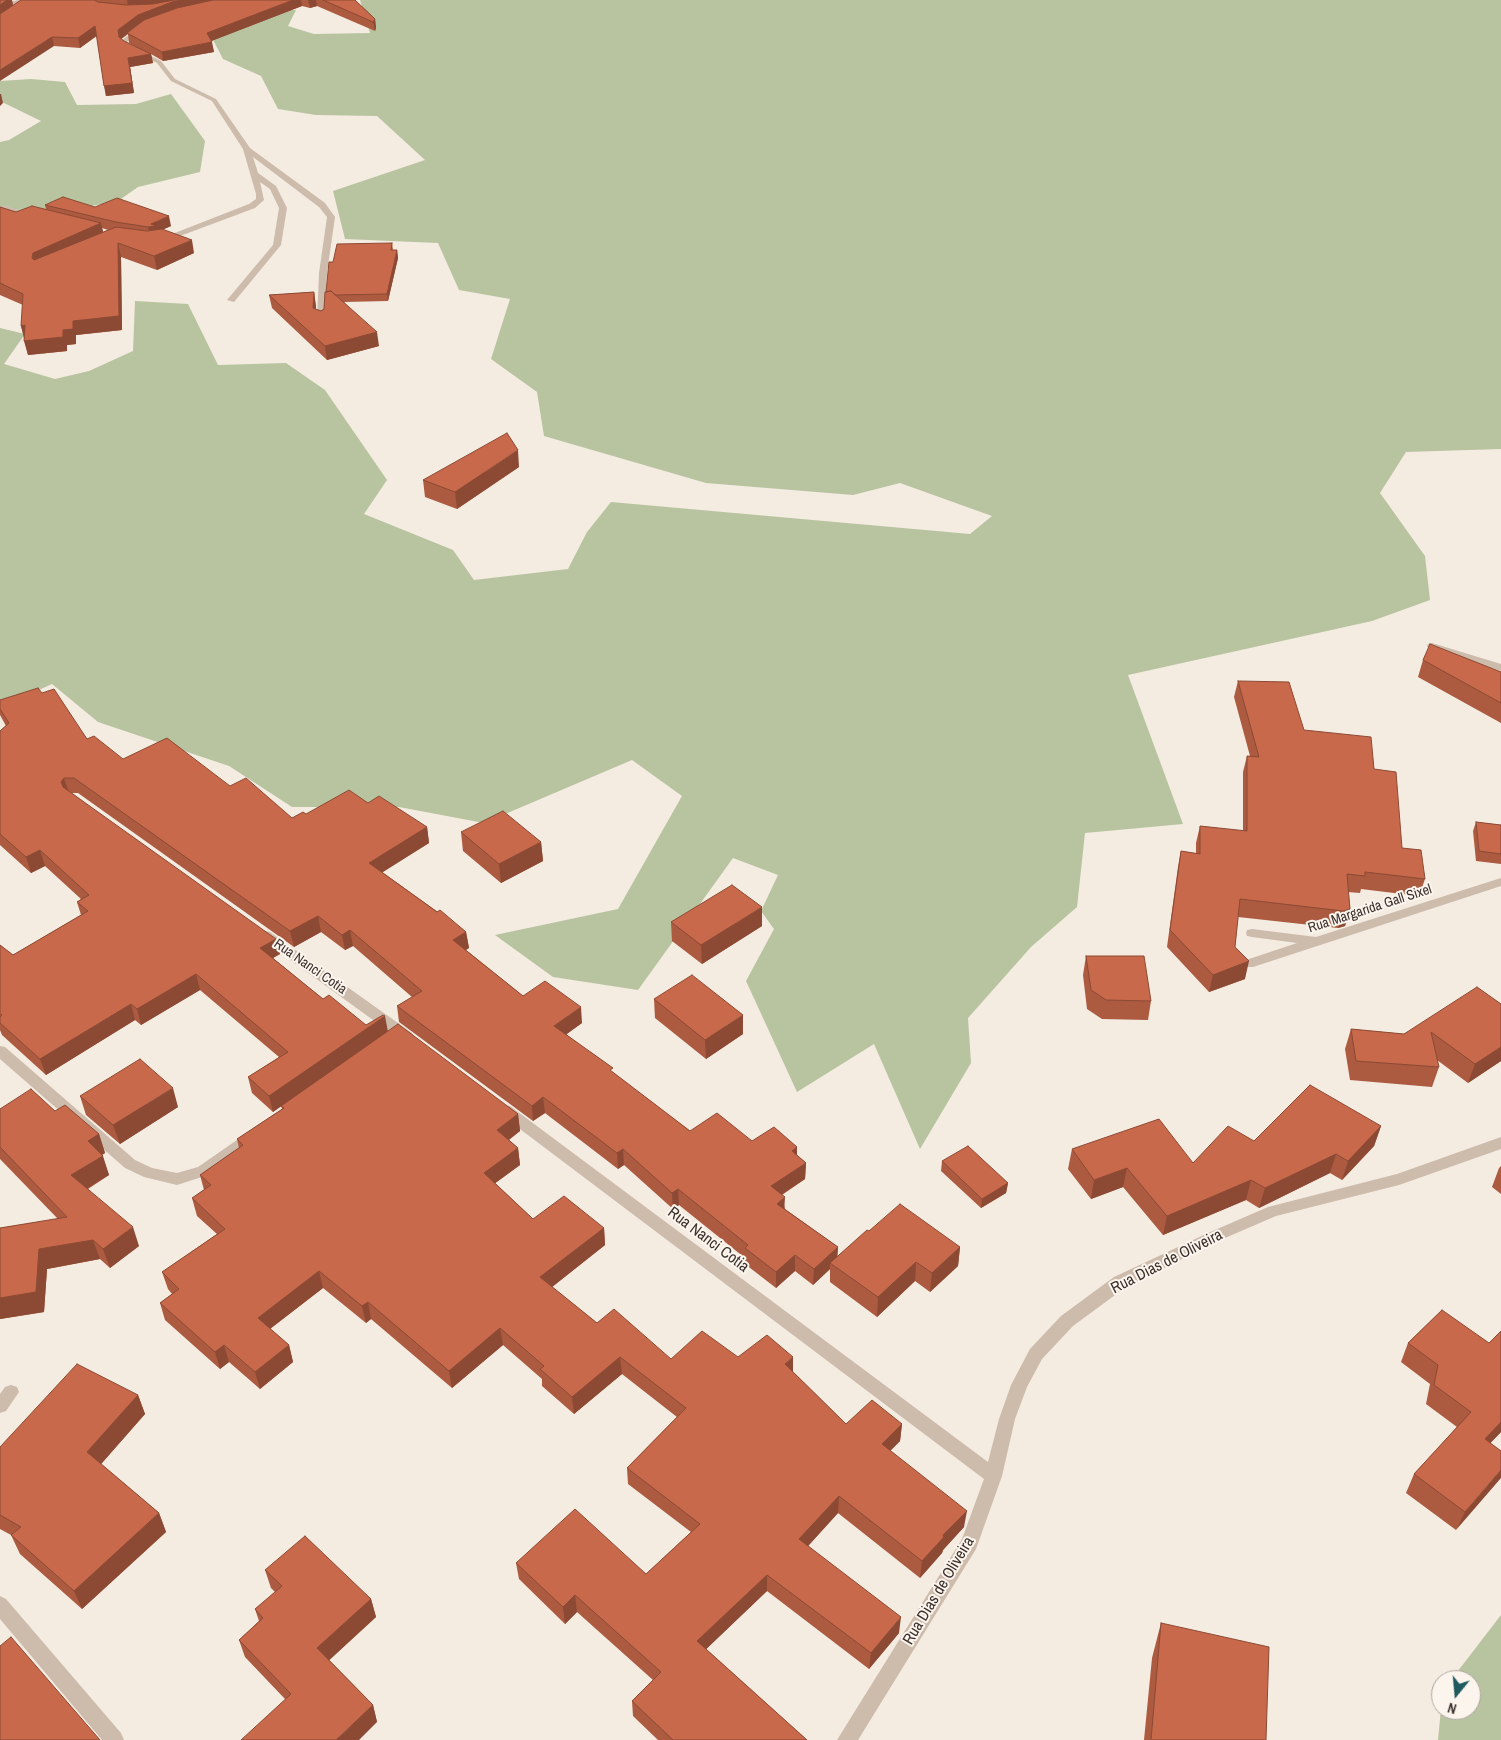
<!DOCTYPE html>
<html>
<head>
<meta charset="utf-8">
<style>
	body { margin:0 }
	#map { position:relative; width:1501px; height:1740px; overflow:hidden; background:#f4ebe1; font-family:"Archivo Narrow",sans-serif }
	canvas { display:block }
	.north { position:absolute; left:1431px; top:1670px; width:50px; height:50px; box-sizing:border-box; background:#fbf5ee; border:1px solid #aea6a0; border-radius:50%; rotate:197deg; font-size:14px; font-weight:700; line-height:20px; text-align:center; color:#3b302b }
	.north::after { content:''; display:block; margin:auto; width:18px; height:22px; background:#1f5a5e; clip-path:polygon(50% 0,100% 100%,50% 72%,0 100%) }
</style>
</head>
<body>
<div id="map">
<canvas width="1501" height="1740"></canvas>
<div class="north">N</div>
</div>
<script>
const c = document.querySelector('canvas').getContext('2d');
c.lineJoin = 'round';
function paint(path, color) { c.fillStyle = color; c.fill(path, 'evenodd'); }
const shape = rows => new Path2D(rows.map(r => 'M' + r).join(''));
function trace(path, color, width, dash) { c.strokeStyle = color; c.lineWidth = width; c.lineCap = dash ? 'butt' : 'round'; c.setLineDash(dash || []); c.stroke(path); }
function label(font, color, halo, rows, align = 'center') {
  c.font = font + ' "Archivo Narrow",sans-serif'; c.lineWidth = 4; c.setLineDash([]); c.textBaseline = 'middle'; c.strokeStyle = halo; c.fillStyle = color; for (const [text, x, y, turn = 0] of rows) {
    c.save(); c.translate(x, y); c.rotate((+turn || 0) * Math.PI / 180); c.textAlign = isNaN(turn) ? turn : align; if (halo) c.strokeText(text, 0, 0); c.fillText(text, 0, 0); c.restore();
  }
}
paint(shape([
	[360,0,1501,0,1501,449,1406,452,1380,493,1425,556,1430,600,1372,621,1128,675,1183,824,1085,833,1077,907,1031,947,968,1018,971,1063,920,1149,874,1044,797,1092,746,981,774,929,761,911,778,875,733,858,638,990,553,977,495,935,618,909,682,796,632,760,484,823,399,807,292,807,229,766,98,722,52,684,0,708,0,328,25,334,4,364,55,379,89,371,133,351,135,301,188,304,218,365,286,363,325,390,387,480,364,514,453,550,474,580,568,569,587,532,611,502,970,534,992,516,900,483,853,495,706,483,544,436,537,392,491,359,510,299,459,290,438,243,345,239,333,191,425,160,377,116,316,115,278,109,261,76,223,59,209,32,229,10,296,10,288,26,314,34,370,33],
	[31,79,65,82,77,105,136,104,171,94,205,141,200,172,138,187,118,201,54,213,0,208,0,142,9,140,41,121,0,101,0,81],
	[1501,1615,1501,1740,1438,1740,1441,1709,1471,1710,1471,1680,1451,1680]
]), '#b8c4a0');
paint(shape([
	[18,0,28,0,0,8,0,4,18,0],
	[140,26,145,27,127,42,128,44,161,61,175,79,216,99,250,148,325,203,335,217,327,273,324,323,317,321,319,273,327,217,319,207,253,157,258,173,276,186,287,208,281,245,234,302,227,300,273,245,279,208,270,189,260,182,264,200,255,208,164,242,157,240,249,204,256,199,256,194,243,149,212,101,171,81,157,63,123,46,122,40,140,26],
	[1,206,7,206,38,216,31,218,1,210,1,206],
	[1432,643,1501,664,1501,671,1428,648,1427,646,1428,644,1432,643],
	[1501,878,1501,886,1253,967,1243,967,1241,964,1243,961,1297,943,1252,937,1247,936,1246,933,1247,930,1252,929,1316,937,1501,878],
	[265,931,270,932,412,1033,414,1037,412,1041,402,1041,260,938,259,935,260,932,265,931],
	[0,1046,5,1047,135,1160,152,1168,177,1173,198,1167,247,1133,252,1131,257,1133,259,1137,257,1141,208,1175,177,1185,144,1177,125,1168,0,1059,0,1046],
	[505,1105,510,1106,988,1462,999,1419,1011,1385,1030,1349,1061,1316,1114,1277,1208,1233,1268,1207,1397,1174,1501,1137,1501,1149,1399,1185,1276,1216,1218,1241,1126,1287,1073,1326,1042,1359,1027,1387,1015,1419,1002,1476,976,1549,858,1740,837,1740,962,1539,984,1479,500,1114,498,1110,500,1106,505,1105],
	[11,1385,17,1387,19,1392,6,1411,0,1413,0,1394,5,1387,11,1385],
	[0,1596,6,1599,121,1733,124,1740,102,1740,0,1619,0,1596]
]), '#cdbbac');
paint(shape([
	[0,0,12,0,13,5,21,0,355,0,375,19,376,28,375,31,317,6,310,8,302,6,211,41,214,52,163,61,151,54,153,63,130,67,134,93,106,96,97,36,80,48,54,46],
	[128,34,129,43,142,50,124,41,121,39],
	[45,205,95,207,171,226,162,230,194,253,157,270,121,257,122,330,76,335,76,344,67,345,67,351,28,355,21,326,23,305,0,295,0,207,16,212,46,209],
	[102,228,108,230,103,232],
	[392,243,393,250,397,250,398,258,388,301,344,302,379,346,327,360,272,308,269,295,314,292,316,309,321,311,324,309,326,292,333,262],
	[519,467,457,509,425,497,423,480],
	[1423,660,1501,672,1501,723,1418,677],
	[1238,681,1304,730,1374,769,1402,848,1425,879,1419,896,1361,889,1360,893,1348,892,1350,909,1345,926,1338,928,1238,917,1235,947,1245,979,1209,992,1167,947,1178,867,1181,851,1196,854,1196,843,1200,826,1243,831,1243,772,1247,756,1250,756,1234,697],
	[42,693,87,739,123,759,230,786,292,818,368,803,427,827,429,843,382,872,466,932,469,948,466,950,523,996,582,1023,566,1034,613,1073,690,1131,752,1141,797,1147,797,1155,806,1163,805,1179,782,1195,785,1209,838,1247,837,1257,869,1231,960,1247,958,1266,930,1292,915,1281,877,1317,830,1282,830,1269,813,1285,795,1271,776,1288,745,1264,745,1258,679,1205,673,1209,624,1165,618,1169,545,1113,533,1121,399,1022,397,1006,412,997,353,946,345,950,321,932,294,947,78,793,72,793,280,954,273,958,323,999,366,1025,388,1031,518,1114,520,1131,509,1140,518,1148,520,1165,495,1183,533,1219,604,1228,605,1245,552,1287,597,1323,671,1359,738,1357,793,1372,846,1424,902,1424,900,1441,890,1451,964,1527,943,1550,942,1553,920,1578,838,1513,808,1546,899,1633,869,1669,767,1591,706,1649,807,1740,658,1740,633,1716,632,1701,653,1680,577,1612,565,1624,519,1579,516,1563,646,1574,691,1532,628,1484,627,1468,677,1417,622,1374,574,1414,542,1386,542,1379,503,1345,452,1388,371,1319,366,1323,323,1288,270,1329,289,1345,293,1362,260,1389,229,1362,220,1369,165,1320,160,1303,172,1294,168,1289,162,1272,217,1234,197,1216,192,1198,204,1190,200,1175,239,1148,237,1139,282,1109,281,1106,273,1112,252,1093,248,1077,279,1057,200,990,141,1025,135,1020,46,1075,2,1035,0,1030,0,945,13,955,81,915,77,902,81,899,45,866,31,873,0,845,0,731,6,726,0,715,0,700],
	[1476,822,1501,825,1501,864,1476,861,1473,831],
	[461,832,541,842,543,861,501,883,463,851],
	[671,922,762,926,702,964,672,941],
	[1086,956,1151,1001,1148,1020,1102,1019,1087,1009,1083,975],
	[654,999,743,1034,706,1059,655,1018],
	[1501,1004,1501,1061,1468,1083,1437,1060,1439,1067,1432,1087,1350,1080,1345,1049,1351,1029,1404,1034],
	[80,1096,178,1107,120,1144,86,1115],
	[0,1109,55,1111,99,1134,105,1153,102,1155,109,1175,88,1189,139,1246,110,1268,100,1259,47,1269,44,1312,0,1319,0,1228,58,1219,0,1159],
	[1381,1126,1374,1146,1342,1180,1330,1173,1259,1208,1246,1200,1163,1235,1123,1187,1091,1199,1068,1169,1072,1149,1193,1163,1254,1141],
	[942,1161,1008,1183,1006,1193,981,1208,941,1171],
	[1501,1166,1501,1194,1492,1187,1499,1168],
	[1442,1310,1501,1432,1490,1443,1501,1451,1456,1530,1406,1493,1414,1474,1457,1427,1426,1404,1430,1384,1401,1362,1408,1343],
	[138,1395,145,1414,101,1464,159,1513,166,1532,82,1609,20,1554,11,1535,0,1529,0,1447],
	[265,1570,371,1599,376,1617,329,1660,373,1705,377,1722,285,1699,245,1657,239,1640,259,1621,255,1609,275,1592,271,1588],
	[1161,1623,1266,1740,1144,1740,1152,1658]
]), '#ac5a40');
paint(shape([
	[0,0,12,0,13,6,0,16],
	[127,0,223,0,140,24,120,40,118,30,128,6],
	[293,0,301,0,302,6,209,42,207,33],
	[308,0,316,0,317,6,310,8],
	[375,19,376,28,375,31,373,22],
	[95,26,97,35,80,48,78,38],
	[52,37,54,46,0,81,0,70],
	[212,42,214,52,163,61,162,52],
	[151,54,153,63,130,67,134,93,106,96,104,86,128,58],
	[0,94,1,94,3,103,0,106],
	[169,216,171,226,157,232,150,237,148,227,151,224],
	[101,223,104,236,36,266,32,258,33,253],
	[192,240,194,253,157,270,154,256],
	[118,243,121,257,122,330,76,335,76,344,67,345,67,351,28,355,24,341,73,321],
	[397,250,398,258,388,301,387,294],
	[314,292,316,306,315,322,313,308],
	[25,325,25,340,21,326],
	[377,332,379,346,327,360,325,346],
	[518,450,519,467,457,509,455,492],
	[64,778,69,793,65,797,61,782],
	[427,827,429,843,372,879,369,863],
	[541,842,543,861,501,883,499,864],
	[40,850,45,866,31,873,26,857],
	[762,907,762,926,702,964,701,945],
	[1350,909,1345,926,1338,928,1343,911],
	[318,916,321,932,294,947,290,931],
	[350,930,353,946,345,950,342,935],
	[466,932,469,948,456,955,453,940],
	[276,939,280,954,264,963,260,948],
	[1249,961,1245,979,1209,992,1213,975],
	[196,974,200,990,141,1025,137,1009],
	[131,1004,135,1020,46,1075,40,1059],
	[581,1007,582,1023,556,1042,554,1026],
	[743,1015,743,1034,706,1059,705,1040],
	[385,1016,388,1032,273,1112,269,1096],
	[1501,1047,1501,1061,1468,1083,1475,1064],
	[173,1088,178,1107,120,1144,113,1125],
	[543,1097,545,1113,533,1121,532,1106],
	[518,1114,520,1131,499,1147,497,1130],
	[1381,1126,1374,1146,1342,1180,1348,1161],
	[99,1134,105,1153,94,1160,88,1141],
	[797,1147,797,1163,792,1151],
	[518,1148,520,1165,486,1190,484,1173],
	[623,1149,624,1165,618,1169,617,1153],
	[1336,1154,1330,1173,1259,1208,1265,1188],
	[103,1156,109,1175,78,1194,71,1175],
	[806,1163,805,1179,770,1202,771,1186],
	[1127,1168,1123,1187,1091,1199,1094,1180],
	[1251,1180,1246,1200,1163,1235,1167,1216],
	[1008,1183,1006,1193,981,1208,982,1199],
	[678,1189,679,1205,673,1209,672,1193],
	[785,1197,784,1213,777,1204],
	[133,1227,139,1246,110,1268,103,1249],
	[604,1228,605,1245,542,1295,540,1277],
	[93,1240,100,1259,47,1269,44,1312,0,1319,0,1298,39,1249],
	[838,1247,837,1263,830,1263,830,1269,813,1285,814,1269],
	[960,1247,958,1266,930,1292,932,1273],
	[795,1255,795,1271,776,1288,776,1272],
	[916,1262,915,1281,877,1317,878,1297],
	[319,1271,323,1288,262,1335,258,1318],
	[368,1302,371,1319,366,1323,362,1306],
	[500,1328,503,1345,452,1388,449,1371],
	[224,1345,229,1362,220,1369,215,1352],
	[289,1345,293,1362,260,1389,255,1372],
	[620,1357,622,1374,574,1414,572,1397],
	[793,1357,793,1374,785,1364],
	[138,1395,145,1414,95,1471,87,1452],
	[1501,1422,1501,1432,1476,1458,1485,1439],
	[902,1424,900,1441,880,1461,882,1444],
	[1501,1470,1501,1478,1456,1530,1465,1512],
	[839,1496,838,1513,799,1556,799,1539],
	[967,1511,964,1527,943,1550,942,1553,920,1578,922,1561,943,1535],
	[159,1513,166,1532,82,1609,74,1591],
	[767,1575,767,1591,698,1657,697,1641],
	[575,1595,577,1612,565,1624,563,1607],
	[371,1599,376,1617,323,1666,317,1648],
	[901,1617,899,1633,869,1669,871,1653],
	[373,1705,377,1722,359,1740,336,1740]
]), '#8c4a34');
const building = shape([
	[0,0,7,0,0,5,0,0],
	[21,0,94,0,98,2,126,5,153,4,174,0,181,0,172,2,138,15,118,30,119,37,124,41,151,54,128,58,132,83,104,86,95,26,78,38,52,37,0,70,0,14,21,0],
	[213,0,293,0,207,33,212,42,162,52,127,33,144,20,177,8,213,0],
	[323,0,355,0,375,19,373,22,323,0],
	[63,197,95,207,117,198,169,216,151,224,156,226,148,227,116,222,45,205,63,197],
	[32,206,101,223,33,253,32,258,34,260,116,227,147,231,162,229,192,240,154,256,118,243,119,316,73,321,73,329,63,330,63,337,24,341,25,325,21,326,23,294,0,283,0,207,16,212,32,206],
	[392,243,391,250,397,250,387,294,335,295,331,291,326,292,329,262,333,262,337,244,392,243],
	[331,291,377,332,325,346,269,295,314,292,313,308,321,311,324,309,325,292,331,291],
	[507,433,518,450,455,492,423,480,507,433],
	[1430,644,1501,672,1501,703,1423,660,1430,644],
	[1238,681,1289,682,1304,730,1371,737,1374,769,1396,772,1402,848,1421,850,1425,879,1365,872,1365,876,1347,874,1350,909,1343,911,1240,899,1235,947,1249,961,1213,975,1170,930,1181,851,1200,854,1200,826,1247,831,1247,756,1259,757,1238,681],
	[38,688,42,693,54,689,87,739,94,736,123,759,167,738,230,786,246,778,292,818,303,812,306,814,349,790,368,803,379,796,427,827,369,863,437,912,440,910,466,932,453,940,523,996,545,981,581,1007,554,1026,613,1068,610,1070,690,1131,717,1113,752,1141,774,1127,797,1147,792,1151,806,1163,771,1186,785,1197,777,1204,838,1247,814,1269,795,1255,776,1272,745,1248,748,1245,678,1189,672,1193,623,1149,617,1153,543,1097,532,1106,397,1006,422,991,350,930,342,935,318,916,290,931,74,778,64,778,61,782,63,787,276,939,260,948,323,999,329,995,366,1025,383,1015,385,1016,269,1096,248,1077,288,1052,196,974,137,1009,131,1004,40,1059,0,1023,0,1017,2,1015,0,1014,0,945,13,955,88,911,77,902,89,895,40,850,26,857,0,834,0,731,9,723,0,709,0,700,38,688],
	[503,811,541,842,499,864,461,832,503,811],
	[1476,822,1501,825,1501,854,1479,851,1476,822],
	[732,885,762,907,701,945,671,922,732,885],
	[1086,956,1144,956,1151,1001,1106,1000,1091,990,1086,956],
	[692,975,743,1015,705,1040,654,999,692,975],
	[1477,987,1501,1004,1501,1047,1475,1064,1431,1032,1439,1067,1356,1061,1351,1029,1404,1034,1477,987],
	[398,1024,518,1114,497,1130,518,1148,484,1173,533,1219,564,1196,604,1228,540,1277,597,1323,614,1309,671,1359,702,1331,738,1357,767,1335,793,1357,785,1364,846,1424,872,1400,902,1424,882,1444,967,1511,943,1535,944,1537,922,1561,839,1496,799,1539,901,1617,871,1653,767,1575,697,1641,807,1740,673,1740,632,1701,661,1672,575,1595,563,1607,516,1563,575,1509,646,1574,700,1524,627,1468,686,1408,620,1357,572,1397,540,1369,544,1366,500,1328,449,1371,368,1302,362,1306,319,1271,258,1318,289,1345,255,1372,224,1345,215,1352,160,1303,179,1289,162,1272,225,1229,192,1198,211,1185,200,1175,243,1145,237,1139,284,1108,281,1106,398,1024],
	[140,1059,173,1088,113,1125,80,1096,140,1059],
	[1310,1085,1381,1126,1348,1161,1336,1154,1265,1188,1251,1180,1167,1216,1127,1168,1094,1180,1072,1149,1159,1119,1193,1163,1228,1126,1254,1141,1310,1085],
	[31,1089,55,1111,65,1105,99,1134,88,1141,103,1156,71,1175,133,1227,103,1249,93,1240,39,1249,36,1292,0,1298,0,1228,67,1217,0,1147,0,1109,31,1089],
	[968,1146,1008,1183,982,1199,942,1161,968,1146],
	[900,1204,960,1247,932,1273,916,1262,878,1297,830,1263,867,1230,869,1231,900,1204],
	[1442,1310,1489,1343,1501,1331,1501,1422,1485,1439,1501,1451,1501,1470,1465,1512,1414,1474,1471,1412,1434,1385,1438,1365,1408,1343,1442,1310],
	[77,1364,138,1395,87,1452,159,1513,74,1591,11,1535,21,1527,0,1515,0,1447,77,1364],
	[305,1536,371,1599,317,1648,373,1705,336,1740,241,1740,291,1694,239,1640,263,1618,255,1609,282,1586,265,1570,305,1536],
	[1161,1623,1269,1647,1266,1740,1151,1740,1161,1623],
	[11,1637,100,1740,0,1740,0,1646,11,1637]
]);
paint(building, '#c8694b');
trace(building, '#8c4a34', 1);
label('14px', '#3b302b', '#fbf5ee', [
	["Rua Margarida Gall Sixel",1370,909,-18],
	["Rua Nanci Cotia",310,967,35]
]);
label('16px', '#3b302b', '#fbf5ee', [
	["Rua Nanci Cotia",708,1240,37],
	["Rua Dias de Oliveira",1167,1262,-27],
	["Rua Dias de Oliveira",939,1591,-59]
]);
</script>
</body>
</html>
